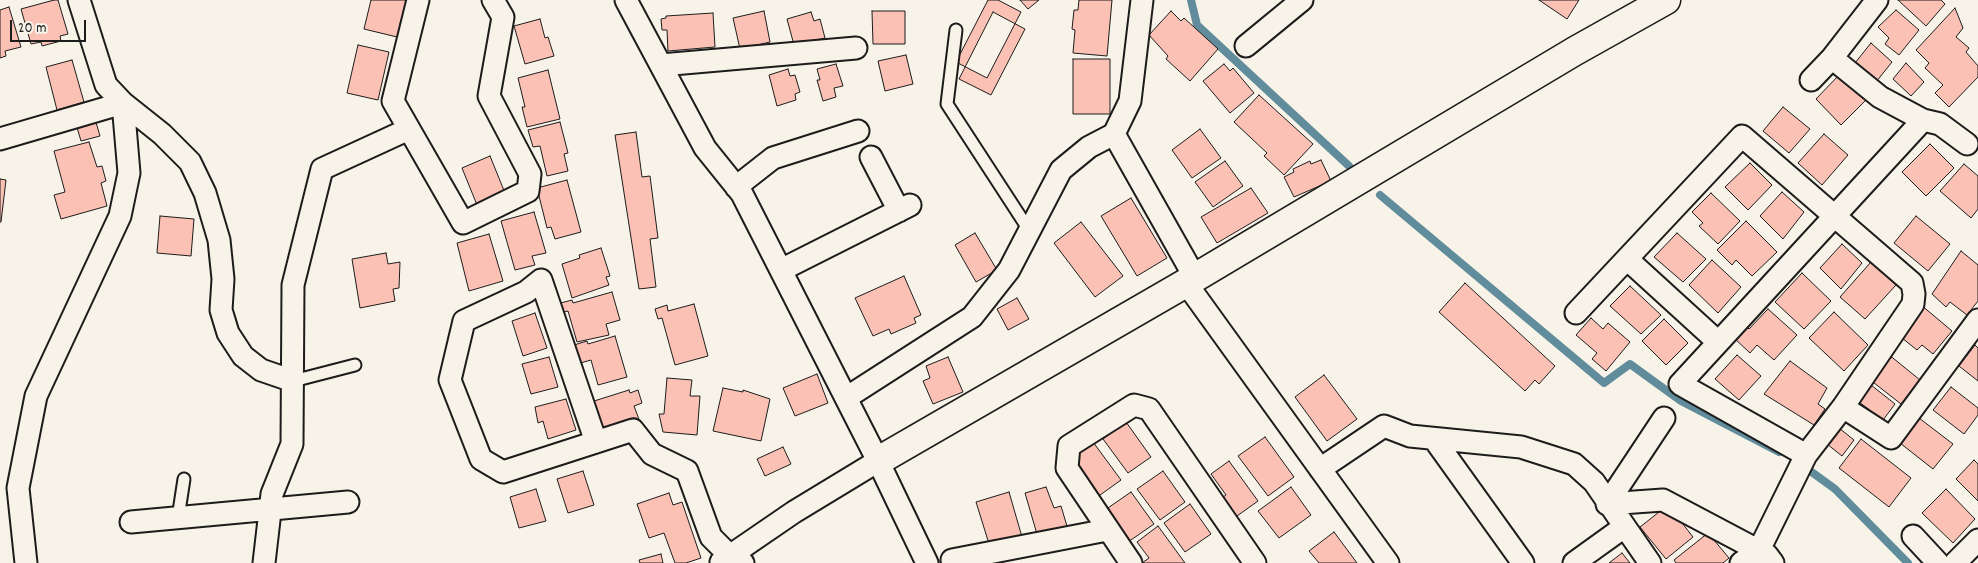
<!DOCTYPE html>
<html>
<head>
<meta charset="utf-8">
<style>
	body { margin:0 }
	#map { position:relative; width:1978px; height:563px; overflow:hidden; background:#f7f3e8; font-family:Dekko,sans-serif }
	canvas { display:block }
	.scale { position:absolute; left:10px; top:20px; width:76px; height:22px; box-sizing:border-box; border:2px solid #1c1c1c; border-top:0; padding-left:6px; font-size:15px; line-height:18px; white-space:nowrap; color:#1c1c1c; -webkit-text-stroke:4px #f7f3e8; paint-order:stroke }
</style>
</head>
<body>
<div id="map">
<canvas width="1978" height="563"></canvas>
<div class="scale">20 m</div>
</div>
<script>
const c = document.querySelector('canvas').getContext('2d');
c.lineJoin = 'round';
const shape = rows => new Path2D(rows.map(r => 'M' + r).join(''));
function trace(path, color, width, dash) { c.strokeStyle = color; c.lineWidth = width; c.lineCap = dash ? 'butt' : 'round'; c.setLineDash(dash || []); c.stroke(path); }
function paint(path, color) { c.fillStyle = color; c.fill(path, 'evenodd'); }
trace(shape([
	[1191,0,1197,25,1349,166],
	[1380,195,1604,383,1630,364,1681,401,1779,452],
	[1802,465,1835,489,1908,563]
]), '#618c9c', 8);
const building = shape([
	[54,0,58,0,68,34,60,36,61,41,42,46,41,42,31,44,21,9,54,0],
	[371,0,406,0,397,37,364,29,371,0],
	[988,0,998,0,1021,12,987,78,956,62,988,0],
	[1020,0,1039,0,1028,9,1020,0],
	[1079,0,1112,0,1107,56,1073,53,1075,30,1072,29,1074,10,1078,10,1079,0],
	[1539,0,1579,0,1567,19,1539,0],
	[1898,0,1941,0,1945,4,1926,26,1898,0],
	[9,7,21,47,5,51,6,56,0,58,0,10,9,7],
	[1955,8,1963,28,1956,37,1969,48,1966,52,1978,66,1978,77,1949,107,1935,93,1943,85,1925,68,1929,63,1916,50,1955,8],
	[1896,10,1919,30,1899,55,1885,44,1889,38,1878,27,1896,10],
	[764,11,770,42,740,49,733,18,764,11],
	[872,11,905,11,905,44,873,44,872,11],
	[1171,11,1181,21,1184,18,1218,49,1190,81,1166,59,1168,56,1149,35,1171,11],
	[811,12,814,21,820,19,825,38,794,45,787,19,811,12],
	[993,12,1025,29,991,95,959,79,993,12],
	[713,13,715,47,668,51,667,30,662,30,661,19,666,18,666,16,713,13],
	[540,19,545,38,548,37,554,56,525,64,514,26,540,19],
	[1871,43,1892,62,1876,82,1855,63,1871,43],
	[358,45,389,52,378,100,347,93,358,45],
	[906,55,913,84,885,91,878,61,906,55],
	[1073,59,1110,59,1110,114,1073,114,1073,59],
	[72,60,84,102,57,110,46,67,72,60],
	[1906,63,1924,82,1911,96,1893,79,1906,63],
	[836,64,843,86,834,88,836,97,823,101,817,80,820,80,817,69,836,64],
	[1224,64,1230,71,1233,68,1254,93,1230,113,1203,81,1224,64],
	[788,69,790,76,795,75,800,92,795,94,796,100,777,106,769,75,788,69],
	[548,70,560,119,527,127,522,107,525,107,518,78,548,70],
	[1840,74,1866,100,1841,125,1816,99,1840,74],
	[1259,95,1313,144,1284,175,1264,156,1267,153,1234,122,1259,95],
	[1783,107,1810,129,1789,153,1763,131,1783,107],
	[95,119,100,136,81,141,76,124,95,119],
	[560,122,568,153,564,154,568,171,547,176,540,146,533,147,528,130,560,122],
	[1200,129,1221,158,1192,178,1172,150,1200,129],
	[636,132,642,177,650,176,658,238,650,239,656,287,639,289,615,135,636,132],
	[1824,134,1848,155,1822,185,1798,163,1824,134],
	[89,142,97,167,102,166,106,181,101,183,107,206,61,219,54,195,65,192,54,151,89,142],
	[1930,144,1954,168,1926,196,1902,172,1930,144],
	[490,156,505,193,477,205,462,168,490,156],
	[1321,160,1331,181,1294,197,1284,177,1294,172,1293,169,1310,161,1311,164,1321,160],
	[1225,161,1243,186,1213,207,1195,182,1225,161],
	[1750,163,1772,185,1748,210,1725,187,1750,163],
	[1964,164,1978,176,1978,209,1971,218,1940,191,1964,164],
	[0,179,6,180,1,222,0,222,0,179],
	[567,180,581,232,555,239,551,227,547,228,537,188,567,180],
	[1251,188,1268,213,1217,243,1201,217,1251,188],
	[1782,192,1804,212,1783,239,1760,216,1782,192],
	[1711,193,1740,221,1718,244,1699,226,1703,223,1692,212,1711,193],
	[1131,198,1167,258,1137,276,1101,216,1131,198],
	[534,212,546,253,532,256,535,265,515,270,501,221,534,212],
	[160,216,194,219,191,256,157,253,160,216],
	[1916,216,1950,244,1928,271,1894,243,1916,216],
	[1746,221,1777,252,1752,276,1736,260,1732,265,1717,250,1746,221],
	[1081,222,1123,276,1095,297,1054,243,1081,222],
	[975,233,997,270,976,282,955,245,975,233],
	[1677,233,1706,259,1683,282,1654,257,1677,233],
	[489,234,503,281,469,291,457,243,489,234],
	[1842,244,1862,263,1841,289,1820,268,1842,244],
	[601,248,610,276,606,277,609,285,572,298,562,264,580,258,579,255,601,248],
	[1961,251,1978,265,1978,301,1967,315,1950,302,1946,307,1932,294,1961,251],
	[386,253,388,264,400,262,399,288,393,289,395,301,360,308,352,259,386,253],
	[1712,260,1741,287,1718,313,1689,285,1712,260],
	[1871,262,1896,285,1865,319,1840,297,1871,262],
	[1802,273,1831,301,1804,329,1775,302,1802,273],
	[904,276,921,315,914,318,916,323,891,334,889,329,873,336,855,298,904,276],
	[1465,283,1555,366,1539,384,1535,380,1525,391,1439,312,1465,283],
	[1630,286,1661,315,1641,334,1610,306,1630,286],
	[612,292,620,320,606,324,609,335,577,342,568,311,560,313,557,304,572,300,573,303,612,292],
	[1017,298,1029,319,1008,330,997,309,1017,298],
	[694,304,708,356,675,365,662,318,658,319,655,309,667,305,668,311,694,304],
	[1921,305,1952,331,1933,354,1922,345,1917,350,1897,334,1921,305],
	[1768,309,1797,335,1774,360,1757,345,1750,353,1734,338,1745,325,1749,329,1768,309],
	[1834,312,1868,345,1844,371,1809,338,1834,312],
	[535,313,547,348,523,356,512,321,535,313],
	[1591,318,1603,329,1608,323,1630,342,1606,371,1592,359,1597,353,1576,335,1591,318],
	[1664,319,1688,343,1666,365,1642,341,1664,319],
	[615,336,627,377,598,385,591,360,577,364,571,346,587,341,588,344,615,336],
	[1975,345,1978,348,1978,381,1959,366,1975,345],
	[1888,354,1920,380,1901,404,1869,379,1888,354],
	[1737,355,1761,376,1739,400,1715,379,1737,355],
	[549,357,558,387,531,394,522,364,549,357],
	[948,357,963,392,933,404,923,381,930,378,926,366,948,357],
	[1790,361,1827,388,1818,404,1825,409,1814,425,1764,394,1790,361],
	[817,374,828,403,795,416,783,388,817,374],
	[1324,375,1357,419,1327,441,1295,397,1324,375],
	[667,378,692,380,690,396,700,396,697,435,663,432,659,414,664,414,667,378],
	[1871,385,1895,404,1883,420,1859,402,1871,385],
	[1951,387,1978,408,1978,415,1964,434,1933,410,1951,387],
	[723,388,743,392,743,390,770,399,761,441,713,431,723,388],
	[629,390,630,393,638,390,642,403,634,406,640,422,601,434,591,402,629,390],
	[566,399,576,430,548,439,543,421,538,423,535,407,566,399],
	[1919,418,1953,444,1933,469,1900,443,1919,418],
	[1126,422,1151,457,1128,473,1103,439,1126,422],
	[1839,428,1854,440,1842,456,1827,444,1839,428],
	[1265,437,1294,477,1268,496,1238,456,1265,437],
	[1861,439,1911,478,1889,507,1839,468,1861,439],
	[1093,442,1121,480,1096,498,1068,460,1093,442],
	[783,447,791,464,765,476,757,459,783,447],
	[1974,460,1978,464,1978,501,1956,479,1974,460],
	[1229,461,1258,501,1230,521,1216,502,1226,495,1211,474,1229,461],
	[583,471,594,505,568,513,557,479,583,471],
	[1163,471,1185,502,1160,520,1137,489,1163,471],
	[1046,487,1054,508,1061,506,1069,533,1039,541,1025,493,1046,487],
	[1291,487,1311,515,1279,538,1258,511,1291,487],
	[536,489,546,521,519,528,510,497,536,489],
	[1946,489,1975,519,1953,543,1922,513,1946,489],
	[1009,492,1022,537,990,547,976,502,1009,492],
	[1131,492,1154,524,1128,542,1105,510,1131,492],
	[669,493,673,505,682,502,701,558,686,563,675,563,664,533,649,538,637,504,669,493],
	[1190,504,1211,534,1185,552,1164,523,1190,504],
	[1668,505,1693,537,1666,559,1640,527,1668,505],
	[1158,526,1185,563,1142,563,1149,558,1137,542,1158,526],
	[1334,532,1357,563,1319,563,1309,551,1334,532],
	[1708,533,1729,558,1723,563,1676,563,1674,560,1708,533],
	[1622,553,1630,563,1609,563,1622,553],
	[661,554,663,563,640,563,639,560,661,554]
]);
paint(building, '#fbc1b5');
trace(building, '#1c1c1c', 1);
const service = shape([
	[956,30,947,104,1029,230],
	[293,381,355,365],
	[178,518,184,479]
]);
const minor = shape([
	[79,0,106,85,123,103,162,134,190,162,205,193,219,240,223,279,221,310,228,333,243,356,261,370,293,381],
	[418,0,393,101,463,223,528,191,530,174,489,96,503,17,493,0],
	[626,0,705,148,742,194,878,461,927,563],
	[1142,0,1130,101,1114,134,1194,276],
	[1246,46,1302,0],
	[1832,58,1880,97,1923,120,1940,124,1967,144],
	[661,65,856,48],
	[1811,80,1832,58,1877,0],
	[0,139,123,103],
	[871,157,899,211],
	[736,187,773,158,858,131],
	[1627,259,1718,342],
	[781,270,910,205],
	[1186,283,1388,563],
	[1576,313,1742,136,1912,283,1914,294,1913,304,1843,407,1806,455,1759,550,1741,563],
	[846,398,972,317,1009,270,1061,170,1089,147,1114,134],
	[1843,407,1891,438,1978,320],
	[1434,439,1523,563],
	[596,442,541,280,526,292,464,321,450,380,481,459,503,472,633,430,652,454,687,471,711,537,730,556,743,563],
	[1806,455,1680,384,1923,120],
	[1320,469,1384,426,1410,436,1521,447,1574,464,1594,482,1650,563],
	[1607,504,1663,500,1767,555,1773,563],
	[1607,504,1664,418],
	[131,522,348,502],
	[1913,536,1938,563],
	[952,560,1107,530],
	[721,562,794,512,878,461],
	[26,563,18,488,36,396,120,216,129,173,123,103],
	[264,563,272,494,292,444,293,285,322,169,409,129],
	[1131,563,1067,468,1069,446,1134,405,1149,409,1255,563],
	[1574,563,1624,527],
	[1955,563,1978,540]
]);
const tertiary = shape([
	[878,461,1186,283,1575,51,1666,0]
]);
trace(service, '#1c1c1c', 15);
trace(minor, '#1c1c1c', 25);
trace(tertiary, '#1c1c1c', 31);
trace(service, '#f7f3e8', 11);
trace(minor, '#f7f3e8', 21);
trace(tertiary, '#f7f3e8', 28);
</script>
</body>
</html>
